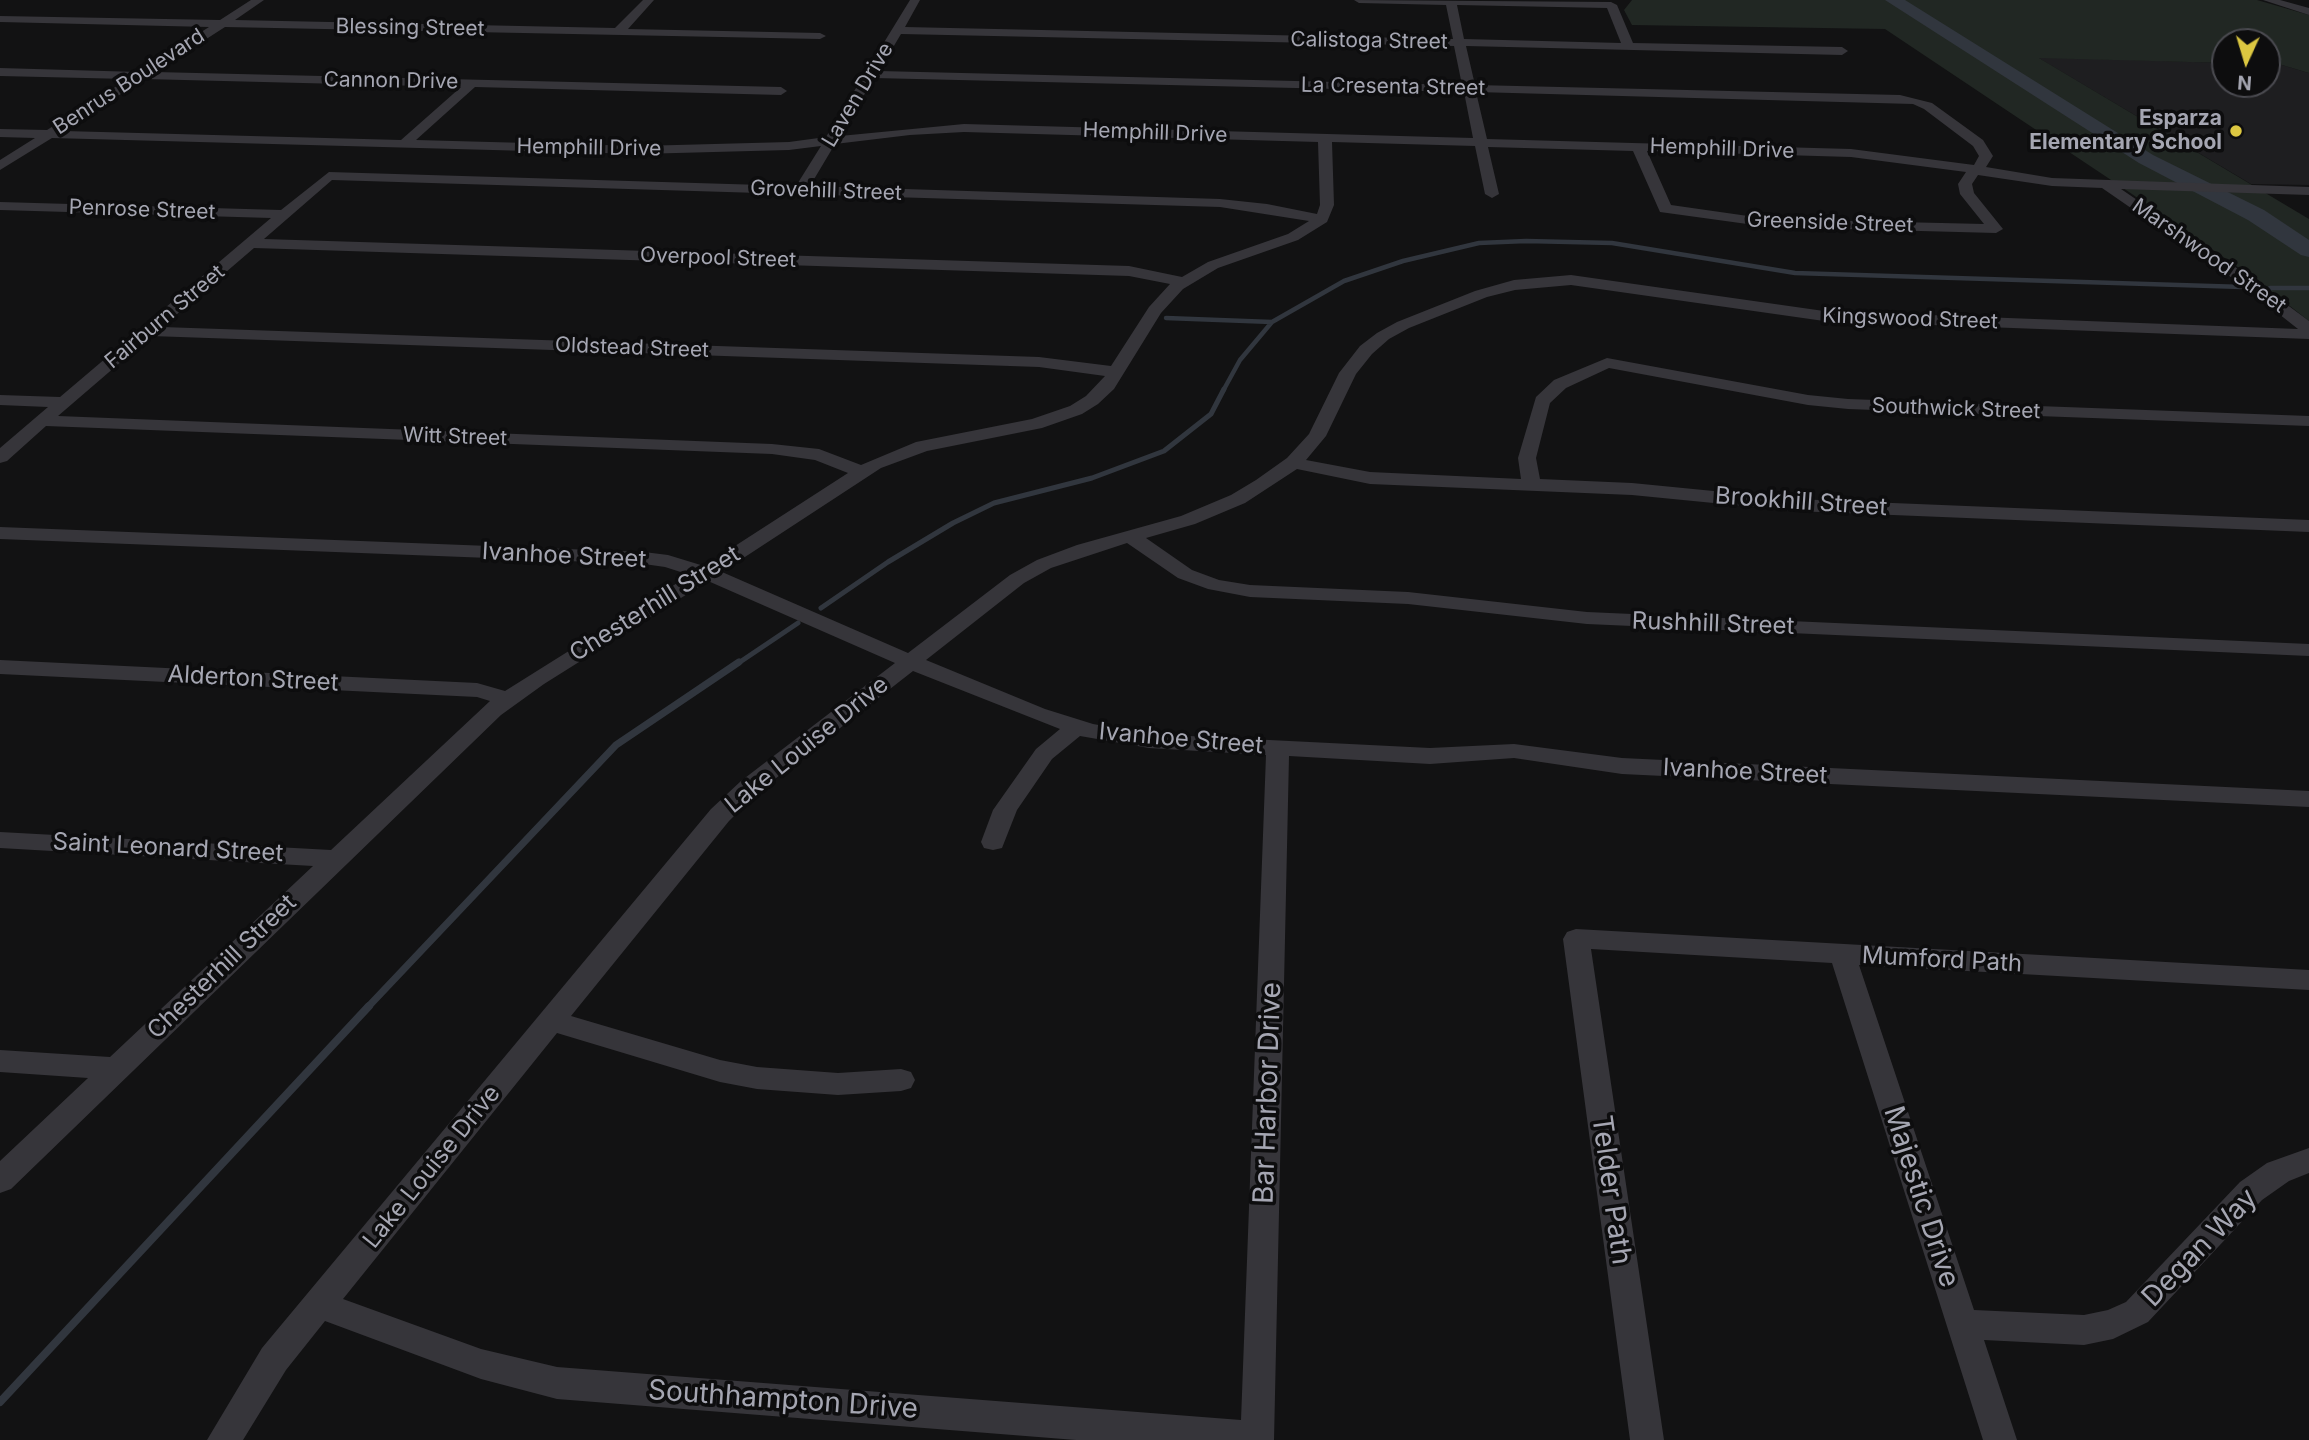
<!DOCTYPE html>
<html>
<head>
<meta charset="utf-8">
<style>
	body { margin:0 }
	#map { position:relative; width:2309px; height:1440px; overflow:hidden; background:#121213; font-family:Inter,sans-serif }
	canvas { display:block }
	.north { position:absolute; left:2211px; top:28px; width:70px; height:70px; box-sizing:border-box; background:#0d0d0e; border:2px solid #4a4a50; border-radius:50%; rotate:184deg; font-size:19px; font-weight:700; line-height:28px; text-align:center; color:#a5a6b2 }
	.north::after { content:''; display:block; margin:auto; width:24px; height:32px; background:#dcc741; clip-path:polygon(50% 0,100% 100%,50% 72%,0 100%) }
</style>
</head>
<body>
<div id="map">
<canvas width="2309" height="1440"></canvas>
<div class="north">N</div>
</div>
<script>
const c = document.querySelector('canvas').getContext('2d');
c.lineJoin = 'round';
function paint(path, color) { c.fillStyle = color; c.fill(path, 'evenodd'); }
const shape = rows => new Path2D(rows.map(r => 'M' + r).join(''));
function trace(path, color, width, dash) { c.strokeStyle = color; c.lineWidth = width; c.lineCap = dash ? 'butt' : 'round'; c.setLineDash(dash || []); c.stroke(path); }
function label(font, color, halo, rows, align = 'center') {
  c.font = font + ' Inter,sans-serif'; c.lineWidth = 7; c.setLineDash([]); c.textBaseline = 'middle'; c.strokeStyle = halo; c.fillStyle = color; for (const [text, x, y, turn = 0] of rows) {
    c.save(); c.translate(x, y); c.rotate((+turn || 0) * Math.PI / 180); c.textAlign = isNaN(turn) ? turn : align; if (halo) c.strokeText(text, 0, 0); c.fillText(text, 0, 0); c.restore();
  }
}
paint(shape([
	[2037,57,2225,63,2225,84,2267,84,2267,64,2282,65,2309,73,2309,185,2251,184]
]), '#1e1e20');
paint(shape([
	[1632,0,2257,0,2309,15,2309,73,2282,65,2267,64,2267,42,2225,42,2225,63,2039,58,2309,219,2309,321,2258,281,2129,192,1885,29,1632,25,1624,10]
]), '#212723');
trace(shape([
	[2270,288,2309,288],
	[1166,318,1272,322,1344,281,1403,261,1479,243,1526,241,1612,243,1795,273,2243,287],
	[1223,391,1240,360,1272,322]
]), '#31363e', 4.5);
trace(shape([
	[821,608,888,562,953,523,994,503,1092,478,1164,451,1211,414,1224,389],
	[737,664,798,623]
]), '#31363e', 5);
trace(shape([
	[367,1008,616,745,739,662]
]), '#31363e', 7);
trace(shape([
	[0,1402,369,1006]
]), '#31363e', 8);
paint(shape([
	[1885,0,1905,0,2153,155,2264,210,2309,240,2309,257,2301,255,2248,220,2139,163,1885,0]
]), '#31363e');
paint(shape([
	[251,0,264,0,235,20,615,28,643,0,654,0,628,29,820,33,826,36,820,39,225,27,155,72,781,87,787,91,781,95,475,87,416,140,639,146,789,142,826,137,910,0,920,0,905,27,1453,39,1446,5,1359,3,1354,0,1611,2,1617,5,1633,43,1842,47,1848,51,1842,55,1466,46,1475,85,1900,95,1932,103,1983,140,1993,156,1986,167,2052,178,2309,187,2309,195,2121,189,2251,278,2309,321,2309,339,1824,321,1571,285,1515,290,1487,297,1409,328,1389,339,1372,354,1356,374,1326,436,1306,460,1370,472,1521,479,1518,458,1536,397,1554,380,1607,358,1808,395,1848,399,2309,416,2309,426,1848,409,1808,405,1609,368,1566,388,1550,403,1536,458,1540,479,1632,483,1795,499,2309,520,2309,532,1795,511,1632,495,1370,484,1297,469,1245,503,1195,524,1146,538,1192,570,1219,580,1250,585,1408,592,1587,612,2309,644,2309,656,1587,624,1408,604,1250,597,1208,589,1178,578,1127,543,1051,568,1024,583,926,660,1045,709,1093,724,1149,734,1430,748,1514,744,1622,758,2309,791,2309,807,1622,774,1514,758,1430,764,1289,756,1274,1440,1076,1440,557,1399,481,1379,325,1321,286,1370,243,1440,207,1440,262,1348,711,809,741,781,895,663,708,581,544,684,501,715,11,1189,0,1193,0,1161,88,1078,0,1072,0,1050,110,1057,313,866,0,848,0,832,331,850,490,701,477,697,0,674,0,660,477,683,505,691,690,575,665,567,644,564,0,539,0,527,644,552,668,555,704,566,848,473,815,460,772,454,46,426,7,461,0,463,0,448,48,407,0,405,0,395,60,397,271,218,0,210,0,202,281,210,329,172,796,186,821,146,789,150,639,154,52,138,0,170,0,160,35,138,0,137,0,129,47,130,128,79,0,76,0,68,139,72,209,27,0,22,0,16,220,20,251,0],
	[1457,5,1607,8,1621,43,1464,39,1457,5],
	[901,34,1454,46,1462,85,879,71,901,34],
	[874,78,1464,92,1473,138,964,124,840,136,874,78],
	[144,79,461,87,401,140,64,131,144,79],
	[1476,92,1913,104,1924,109,1973,146,1979,156,1974,165,1851,149,1487,139,1476,92],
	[964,132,1318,142,1320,205,1317,214,1267,204,1220,199,810,186,835,144,910,135,964,132],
	[1332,142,1475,146,1485,194,1492,198,1499,194,1488,147,1633,151,1660,212,1769,227,1996,233,2003,229,1974,193,1972,184,1978,175,2052,186,2102,188,2241,284,2298,329,1824,311,1571,275,1514,280,1475,291,1397,322,1377,333,1360,346,1339,373,1309,434,1287,458,1256,480,1231,495,1181,516,1077,545,1037,560,1010,575,908,653,722,572,881,468,927,451,1042,428,1082,414,1098,404,1114,389,1161,313,1183,289,1218,268,1298,240,1327,222,1334,205,1332,142],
	[1647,151,1851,157,1966,172,1958,184,1960,194,1984,224,1769,219,1671,205,1647,151],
	[332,180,1220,207,1309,221,1288,234,1208,262,1182,277,1129,266,264,239,332,180],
	[254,248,1129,276,1170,284,1149,307,1111,366,1039,357,162,327,254,248],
	[151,336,1039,367,1105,376,1086,396,1070,406,1032,419,916,442,861,465,819,449,772,444,58,416,151,336],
	[913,671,1060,729,1036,749,993,810,981,842,984,848,993,850,1002,848,1017,810,1052,759,1080,736,1149,748,1266,755,1241,1420,557,1367,481,1349,343,1299,557,1033,720,1082,757,1089,838,1095,901,1091,911,1088,915,1080,911,1072,901,1069,838,1073,757,1067,720,1060,571,1016,729,821,757,793,913,671],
	[2263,0,2280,0,2309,8,2309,15,2263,0],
	[1576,929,2309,970,2309,990,1859,965,1974,1310,2084,1315,2108,1310,2126,1302,2240,1182,2267,1163,2309,1148,2309,1173,2289,1181,2262,1200,2148,1322,2113,1339,2084,1345,1984,1340,2017,1440,1983,1440,1832,963,1591,949,1664,1440,1630,1440,1563,939,1567,932,1576,929]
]), '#36353a');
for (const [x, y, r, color] of [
	[2236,131,7,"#dcc741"]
]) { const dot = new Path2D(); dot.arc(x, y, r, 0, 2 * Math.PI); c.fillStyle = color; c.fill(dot); trace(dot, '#0d0d0e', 2.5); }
label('21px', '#a5a6b2', '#0d0d0e', [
	["Blessing Street",410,28,1],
	["Calistoga Street",1369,41,1],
	["Cannon Drive",391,81,1],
	["Benrus Boulevard",129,82,-33],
	["La Cresenta Street",1393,87,1],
	["Laven Drive",858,95,-59],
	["Hemphill Drive",1155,133,2],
	["Hemphill Drive",589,148,1],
	["Hemphill Drive",1722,149,2],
	["Grovehill Street",826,191,2],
	["Penrose Street",142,210,2],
	["Greenside Street",1830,223,2],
	["Marshwood Street",2209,256,35],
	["Overpool Street",718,258,2],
	["Fairburn Street",165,317,-40],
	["Kingswood Street",1910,319,2],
	["Oldstead Street",632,348,2],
	["Southwick Street",1956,409,2],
	["Witt Street",455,437,2]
]);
label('bold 21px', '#a5a6b2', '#0d0d0e', [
	["Esparza",2222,119],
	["Elementary School",2222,143]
], 'right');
label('24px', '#a5a6b2', '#0d0d0e', [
	["Brookhill Street",1801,502,4],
	["Ivanhoe Street",564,556,3],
	["Chesterhill Street",655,604,-32],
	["Rushhill Street",1713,624,2],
	["Alderton Street",253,679,3],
	["Ivanhoe Street",1181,739,5],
	["Lake Louise Drive",807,745,-39],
	["Ivanhoe Street",1745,772,3],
	["Saint Leonard Street",168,848,3],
	["Mumford Path",1942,960,3],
	["Chesterhill Street",222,967,-44],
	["Lake Louise Drive",432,1167,-51]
]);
label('28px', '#a5a6b2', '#0d0d0e', [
	["Bar Harbor Drive",1268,1093,-88],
	["Telder Path",1611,1190,82],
	["Majestic Drive",1921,1197,72],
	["Degan Way",2200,1248,-46],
	["Southhampton Drive",783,1400,4]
]);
</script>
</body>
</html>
